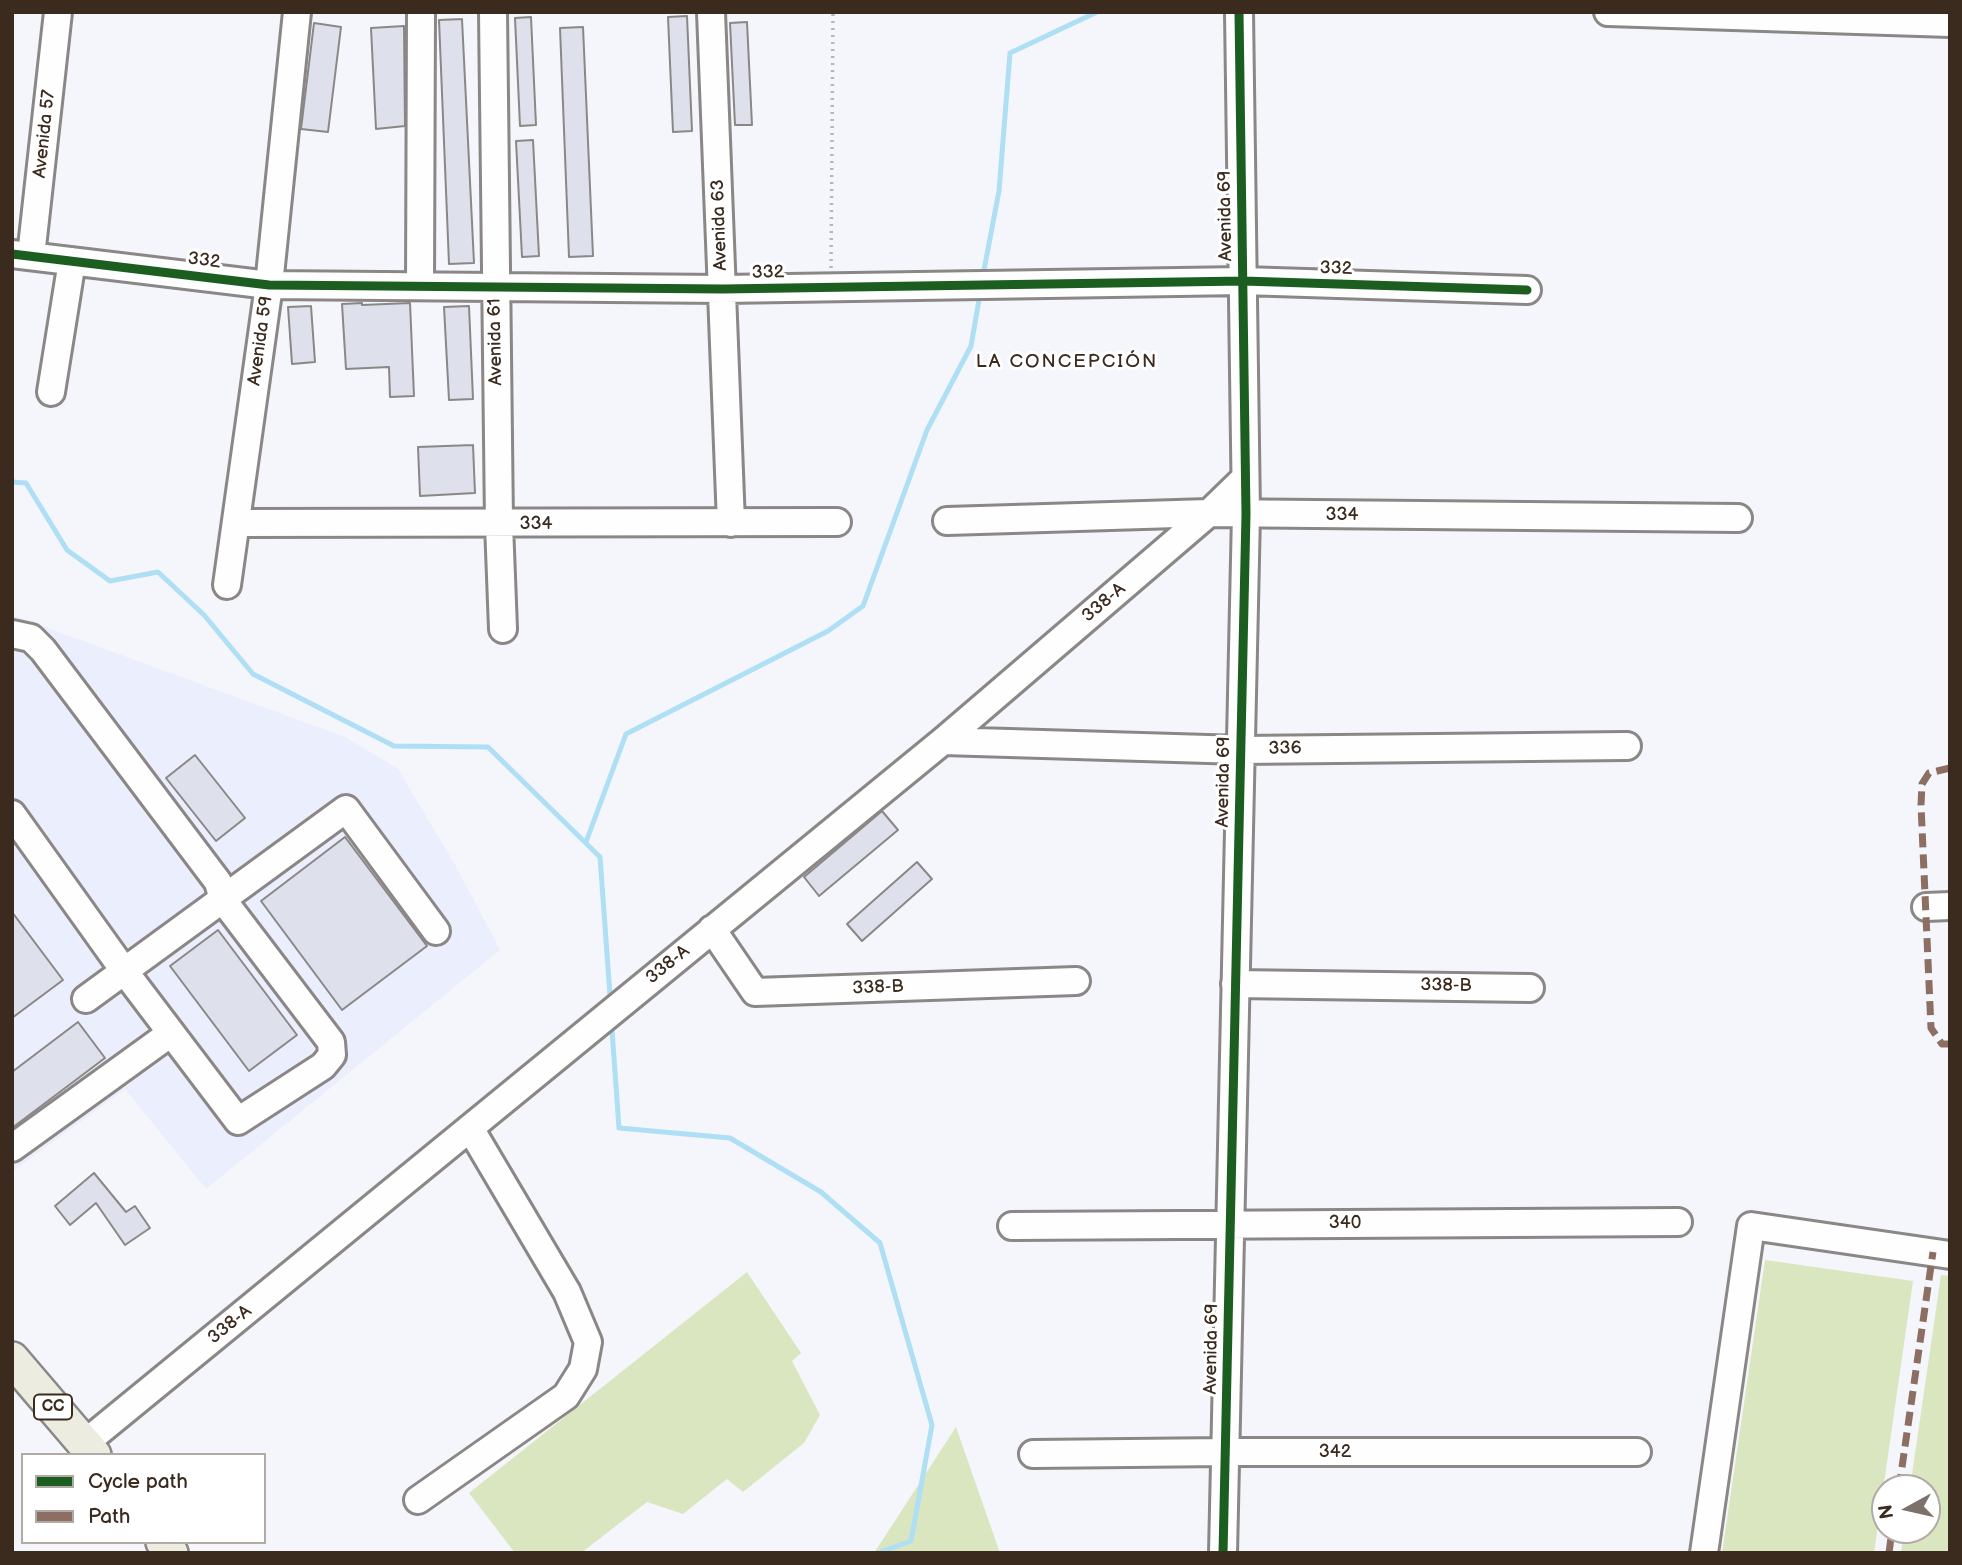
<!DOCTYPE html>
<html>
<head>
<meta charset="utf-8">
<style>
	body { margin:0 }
	#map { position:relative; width:1962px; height:1565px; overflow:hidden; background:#f5f6fb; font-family:"Balsamiq Sans",sans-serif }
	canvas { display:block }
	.frame { position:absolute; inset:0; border:14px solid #3b2a1e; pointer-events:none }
	.legend { position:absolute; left:21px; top:1453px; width:245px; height:91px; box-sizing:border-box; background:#fff; border:2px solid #b1aaa5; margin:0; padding:9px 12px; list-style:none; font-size:21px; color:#3b2a1e }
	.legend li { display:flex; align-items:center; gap:14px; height:35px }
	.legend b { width:35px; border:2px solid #b1aaa5 }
	.north { position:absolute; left:1871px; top:1474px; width:70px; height:70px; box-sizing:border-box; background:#fff; border:2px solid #b1aaa5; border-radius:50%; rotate:262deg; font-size:19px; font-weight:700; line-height:28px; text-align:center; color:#3b2a1e }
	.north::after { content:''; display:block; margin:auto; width:24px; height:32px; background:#7c716b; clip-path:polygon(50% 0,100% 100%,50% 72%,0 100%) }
</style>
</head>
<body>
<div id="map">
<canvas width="1962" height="1565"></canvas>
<div class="frame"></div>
<ul class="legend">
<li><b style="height:9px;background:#1b5e20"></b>Cycle path</li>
<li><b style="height:9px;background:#8d6e63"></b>Path</li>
</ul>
<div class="north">N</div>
</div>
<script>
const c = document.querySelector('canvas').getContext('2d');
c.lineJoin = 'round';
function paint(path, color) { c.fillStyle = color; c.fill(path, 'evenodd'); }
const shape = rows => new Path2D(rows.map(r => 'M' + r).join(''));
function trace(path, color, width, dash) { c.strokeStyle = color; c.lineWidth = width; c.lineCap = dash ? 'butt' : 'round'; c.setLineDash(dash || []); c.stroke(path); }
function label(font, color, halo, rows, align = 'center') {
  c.font = font + ' "Balsamiq Sans",sans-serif'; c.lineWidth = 6; c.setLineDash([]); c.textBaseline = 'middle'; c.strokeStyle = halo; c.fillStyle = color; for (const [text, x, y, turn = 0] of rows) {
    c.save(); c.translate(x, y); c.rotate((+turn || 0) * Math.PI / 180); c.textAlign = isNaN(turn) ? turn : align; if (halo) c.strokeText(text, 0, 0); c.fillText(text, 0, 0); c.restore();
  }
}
paint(shape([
	[12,615,345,737,398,769,457,868,500,950,206,1189,125,1089,12,1172]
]), '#ebeefc');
paint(shape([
	[1765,1260,1913,1281,1874,1553,1722,1553],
	[747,1272,801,1353,792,1361,820,1415,804,1443,743,1492,727,1479,683,1514,647,1502,581,1553,515,1553,469,1493],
	[1941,1275,1950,1276,1950,1553,1901,1553,1904,1530,1927,1530,1927,1488,1910,1488],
	[956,1427,1000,1553,874,1553]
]), '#dae6c0');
trace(shape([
	[984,270,999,191,1010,53,1097,12],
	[12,482,26,483,67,550,110,581,158,572,204,615,253,674,394,746,488,747,600,857,610,995],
	[586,842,626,734,828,631,863,606,927,430,971,346,979,300],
	[612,1030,619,1128,730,1138,821,1192,880,1243,932,1425,911,1541,878,1553]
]), '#aedff4', 5);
const building = shape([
	[687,16,692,131,673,132,668,17,687,16],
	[531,17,536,125,520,126,515,18,531,17],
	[462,19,474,263,449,264,439,20,462,19],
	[747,22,752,125,735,125,730,23,747,22],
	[314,23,341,27,328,132,301,129,314,23],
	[404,26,405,126,376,129,371,28,404,26],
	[583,27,593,256,569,257,560,28,583,27],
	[533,140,539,256,522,257,516,141,533,140],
	[362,303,362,305,410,303,414,396,390,397,389,367,346,369,342,304,362,303],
	[311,306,315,362,292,364,288,307,311,306],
	[469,306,473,399,449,400,444,307,469,306],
	[473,445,475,493,420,496,418,447,473,445],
	[195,755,245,818,216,841,166,778,195,755],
	[882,811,898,830,819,896,804,877,882,811],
	[345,837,427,946,342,1010,261,901,345,837],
	[917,862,932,879,862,941,847,924,917,862],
	[12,912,63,980,12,1018,12,912],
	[218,930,297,1035,249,1071,170,966,218,930],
	[78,1022,105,1058,12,1128,12,1072,78,1022],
	[94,1173,126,1212,135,1206,150,1228,125,1245,96,1203,70,1225,55,1206,94,1173]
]);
paint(building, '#dee0eb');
trace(building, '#8a8786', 2);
const minor = shape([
	[493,12,499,524,503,629],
	[711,12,731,523],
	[1608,12,1950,23],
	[12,254,269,285,723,289,1243,281,1527,290],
	[31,256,58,12],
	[420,286,421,12],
	[51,392,72,261],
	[947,521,1209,513,1738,518],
	[236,523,837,522],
	[227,585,269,285,297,12],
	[12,634,31,638,43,650,218,882,223,900,331,1042,332,1055,323,1066,238,1121,125,972,12,814],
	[943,741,1241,750,1627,746],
	[1926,907,1950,906],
	[712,929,755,992,1076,981],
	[1235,984,1530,988],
	[86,999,346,809,436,931],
	[12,1148,171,1033],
	[1012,1226,1678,1222],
	[85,1443,943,741,1209,513,1244,479],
	[1033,1454,1225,1452,1637,1452],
	[418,1500,566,1396,583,1369,588,1342,567,1292,470,1128],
	[1223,1553,1246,514,1239,12],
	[1704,1553,1751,1226,1950,1255]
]);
const major = shape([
	[12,1359,94,1455],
	[163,1542,171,1553]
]);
trace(minor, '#8a8786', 32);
trace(major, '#8a8786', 38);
trace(shape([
	[831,268,833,12]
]), '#b8b6b5', 3.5, [2, 5]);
trace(minor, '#fefefe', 26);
trace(major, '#edece1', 33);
trace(shape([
	[1950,768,1929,773,1922,784,1921,805,1931,1028,1942,1044,1950,1044],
	[1899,1488,1933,1252],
	[1889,1553,1892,1530]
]), '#8d6e63', 7, [14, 7]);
trace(shape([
	[12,254,269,285,723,289,1243,281,1527,290],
	[1223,1553,1246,514,1239,12]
]), '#1b5e20', 9);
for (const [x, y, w] of [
	[53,1407,38]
]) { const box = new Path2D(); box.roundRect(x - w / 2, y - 12.5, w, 25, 5); c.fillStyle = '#fff'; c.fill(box); trace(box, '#3b2a1e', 2); }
label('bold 16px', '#3b2a1e', null, [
	["CC",53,1407]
]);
label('18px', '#3b2a1e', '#fff', [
	["Avenida 57",45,134,-84],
	["Avenida 69",1226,216,-91],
	["Avenida 63",720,225,-92],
	["332",204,261,7],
	["332",1336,269,2],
	["332",768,273,-1],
	["Avenida 59",261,341,-82],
	["Avenida 61",496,342,-91],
	["334",1342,515],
	["334",536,524],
	["338-A",1104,603,-40],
	["336",1285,749,-1],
	["Avenida 69",1224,782,-89],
	["338-A",668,965,-39],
	["338-B",1446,986,1],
	["338-B",878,988,-2],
	["340",1345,1223],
	["338-A",230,1325,-39],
	["Avenida 69",1212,1349,-89],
	["342",1335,1452]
]);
c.letterSpacing = '2px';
label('19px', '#3b2a1e', '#fff', [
	["LA CONCEPCIÓN",1067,362]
]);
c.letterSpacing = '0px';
</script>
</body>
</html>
